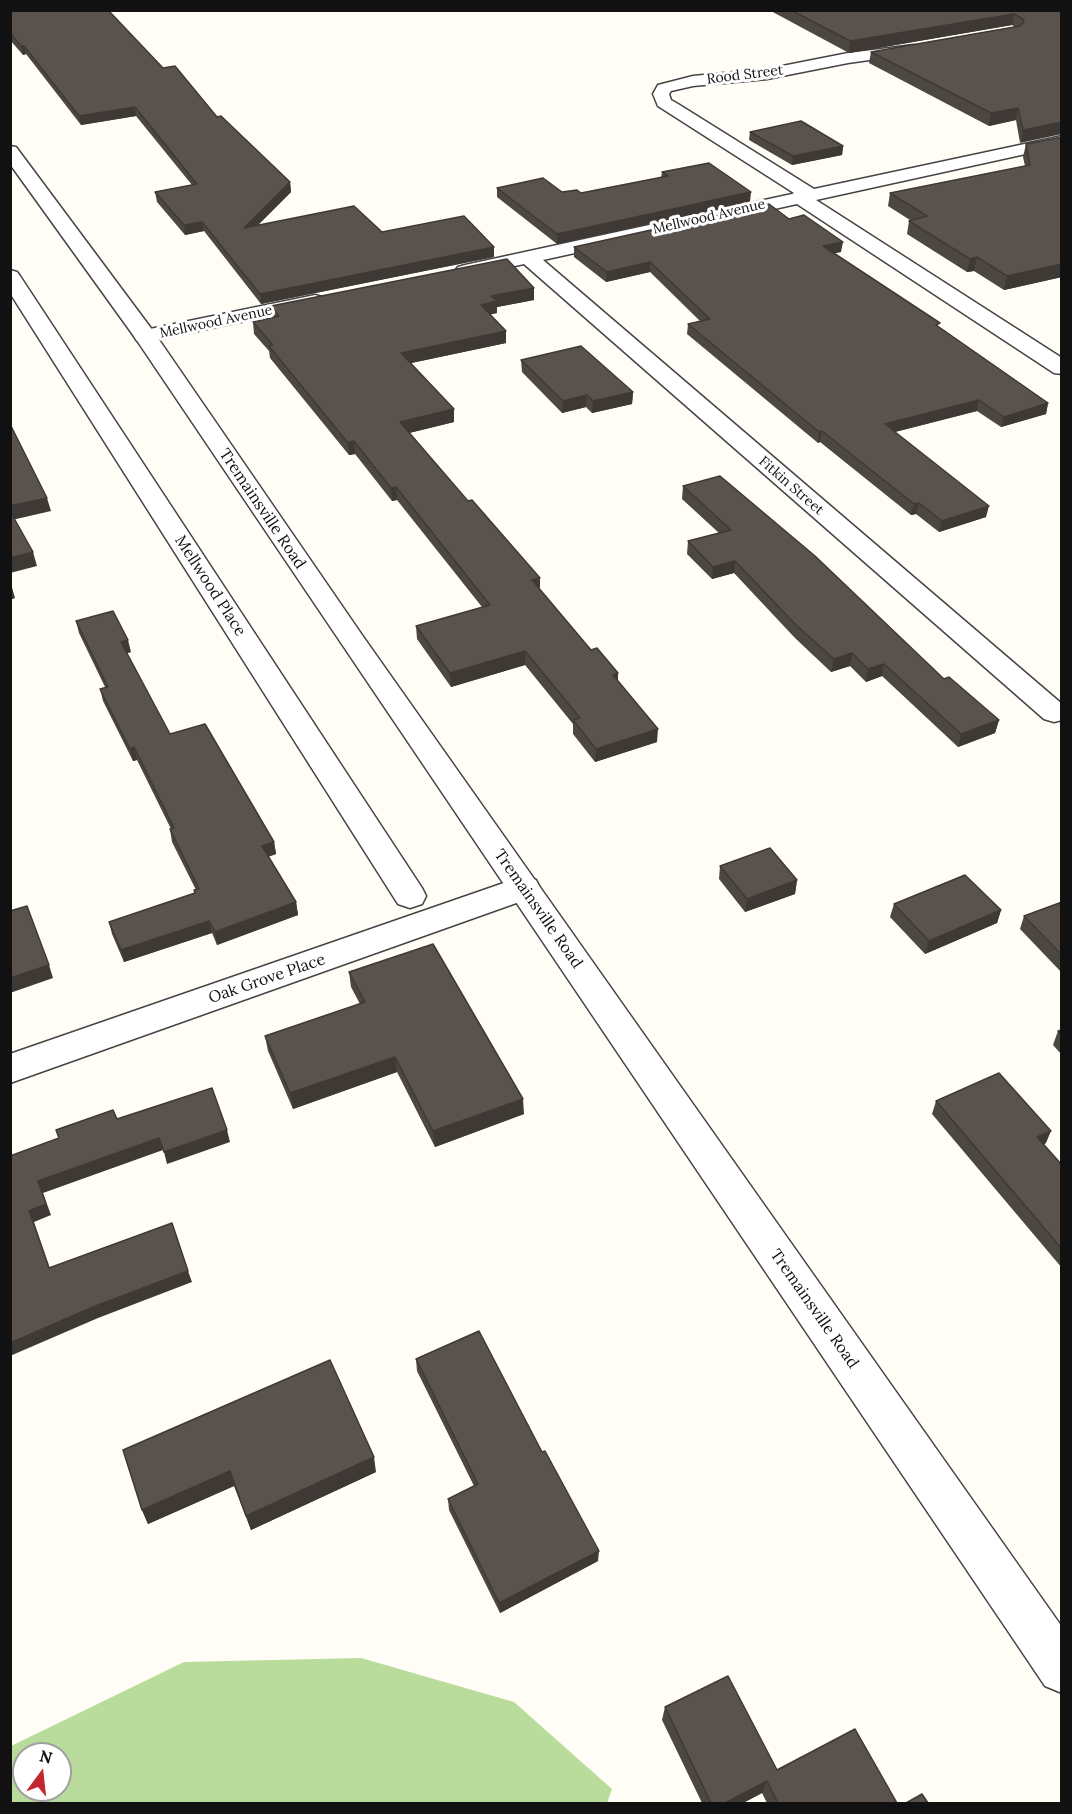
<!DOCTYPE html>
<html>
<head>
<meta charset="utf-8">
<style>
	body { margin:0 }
	#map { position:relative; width:1072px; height:1814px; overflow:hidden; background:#fffdf5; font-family:Lora,serif }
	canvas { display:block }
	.frame { position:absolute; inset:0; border:12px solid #111; pointer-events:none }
	.north { position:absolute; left:12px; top:1742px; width:60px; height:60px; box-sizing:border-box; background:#fff; border:2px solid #a0a0a0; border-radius:50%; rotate:15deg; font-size:16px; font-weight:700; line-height:24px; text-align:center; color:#111 }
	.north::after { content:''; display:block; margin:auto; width:21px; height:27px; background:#c4262e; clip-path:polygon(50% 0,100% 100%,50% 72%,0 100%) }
</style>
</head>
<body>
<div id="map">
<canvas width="1072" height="1814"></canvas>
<div class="frame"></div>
<div class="north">N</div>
</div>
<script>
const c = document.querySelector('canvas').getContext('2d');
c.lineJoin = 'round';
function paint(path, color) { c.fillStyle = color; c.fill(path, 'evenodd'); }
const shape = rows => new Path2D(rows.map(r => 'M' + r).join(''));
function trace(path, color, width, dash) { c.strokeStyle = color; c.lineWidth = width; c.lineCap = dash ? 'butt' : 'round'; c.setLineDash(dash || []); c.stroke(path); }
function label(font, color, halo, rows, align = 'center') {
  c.font = font + ' Lora,serif'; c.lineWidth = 6; c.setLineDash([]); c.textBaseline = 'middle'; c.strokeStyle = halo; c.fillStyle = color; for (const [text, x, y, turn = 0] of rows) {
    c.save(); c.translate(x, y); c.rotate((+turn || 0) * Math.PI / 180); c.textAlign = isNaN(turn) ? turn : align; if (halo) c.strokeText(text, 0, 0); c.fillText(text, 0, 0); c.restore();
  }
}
paint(shape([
	[361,1658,514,1702,612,1789,607,1803,11,1803,11,1746,184,1662],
	[24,1754,60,1754,60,1790,24,1790]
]), '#b9dc9c');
const minor = shape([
	[914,45,922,50,919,53,848,63,767,79,693,86,671,91,669,94,671,100,678,104,814,189,1062,136,1062,146,816,200,1062,358,1062,374,1054,373,797,204,543,260,1062,704,1062,720,1054,722,1044,719,524,264,465,277,458,275,455,271,458,267,465,265,792,194,794,193,658,106,653,94,658,85,693,76,767,69,848,53,914,45],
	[10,270,17,272,20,276,422,888,426,896,422,904,410,908,398,904,10,293,10,270],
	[315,295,322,297,325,301,322,305,145,342,137,341,134,336,137,331,145,330,315,295],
	[524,876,536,880,540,888,536,896,10,1083,10,1054,524,876]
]);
const tertiary = shape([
	[10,146,16,147,153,331,362,635,1062,1627,1062,1693,1045,1686,136,339,10,164,10,146]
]);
trace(minor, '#444', 3);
trace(tertiary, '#444', 3);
paint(minor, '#fff');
paint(tertiary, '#fff');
paint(shape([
	[10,10,163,68,290,182,291,192,257,226,382,232,494,257,261,304,204,231,185,235,157,202,155,192,192,185,136,116,81,125,26,54,23,55,10,40],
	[769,10,1062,10,1020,143,1016,120,989,126,869,63,871,52,1015,27,1012,25,849,53],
	[750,132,843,146,842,155,792,165,749,140],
	[1062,137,1062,277,1004,290,974,271,967,272,907,234,909,221,910,220,888,206,890,193,1025,166,1023,157,1026,144],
	[662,172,750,202,557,244,497,197,497,188,581,193,661,178],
	[789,219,841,252,834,253,1048,403,1046,414,1001,427,977,411,895,432,986,517,939,532,916,514,911,515,820,442,818,443,687,334,688,324,700,321,650,272,606,282,574,257,574,247],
	[534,300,497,307,497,313,490,314,506,331,506,343,411,363,454,422,409,433,591,650,618,673,618,681,657,742,595,762,573,734,573,724,525,665,451,687,417,639,416,626,482,607,397,500,392,501,355,454,349,455,270,358,269,351,254,334,253,322,273,317,271,306],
	[521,360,633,392,632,404,592,413,586,407,562,413,522,372],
	[683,486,944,679,999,720,995,733,958,747,882,676,866,682,850,666,831,672,795,638,734,573,712,579,687,554,688,541,719,533,682,499],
	[76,621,131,652,127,653,170,734,274,842,276,854,268,857,296,902,298,915,217,945,212,933,124,962,112,934,109,922,194,894,194,890,196,890,172,842,170,829,171,829,137,760,133,761,103,701,100,689,105,687,79,633],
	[720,866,797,880,795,894,745,912,719,879],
	[1062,902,1062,973,1020,929,1024,916],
	[894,904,1001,910,997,923,925,954,890,917],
	[349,972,524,1114,435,1147,397,1072,293,1109,268,1051,265,1036,360,1004,351,987],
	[1062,1030,1062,1055,1053,1045,1058,1031],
	[936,1101,1046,1143,1043,1145,1062,1165,1062,1268,932,1114],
	[416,1359,542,1452,598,1561,500,1613,449,1510,448,1499,474,1486,417,1371],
	[123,1450,376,1472,251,1530,234,1486,148,1524,142,1510],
	[665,1707,777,1770,897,1803,767,1803,762,1793,743,1803,702,1803,662,1720]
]), '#4d4742');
paint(shape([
	[1014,14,1012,25,849,53,850,41],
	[21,46,24,46,26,54,23,55],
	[135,107,136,116,81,125,79,116],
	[1018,108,1016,120,989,126,991,113],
	[1062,122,1062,134,1020,143,1023,130],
	[843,146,842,155,792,165,793,156],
	[290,182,291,192,245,238,244,228],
	[751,192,750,202,557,244,557,234],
	[202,222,204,231,185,235,184,225],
	[843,242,841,252,822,256,823,246],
	[494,247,494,257,261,304,260,294],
	[977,257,974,271,967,272,970,259],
	[650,262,650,272,606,282,607,272],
	[1062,264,1062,277,1004,290,1007,276],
	[534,288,534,300,497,307,497,313,481,317,481,305,491,296],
	[506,331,506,343,402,365,401,353],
	[633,392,632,404,592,413,593,401],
	[587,395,586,407,562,413,563,401],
	[979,400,977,411,883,435,885,424],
	[1048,403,1046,414,1001,427,1004,417],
	[454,409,454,422,401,435,400,422],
	[822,431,820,442,818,443,819,432],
	[354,441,355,454,349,455,348,443],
	[396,487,397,500,392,501,391,488],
	[47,498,51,511,12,520,10,516,10,506],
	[919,503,916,514,911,515,914,504],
	[989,506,986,517,939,532,942,521],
	[33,552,37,566,10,573,10,558],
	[735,561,734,573,712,579,713,567],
	[540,578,540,591,532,580],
	[11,584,15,598,10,600,10,585],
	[128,640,131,652,124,654,121,642],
	[525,651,525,665,451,687,450,673],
	[852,653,850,666,831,672,834,659],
	[884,664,882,676,866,682,868,669],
	[618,673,618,687,613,675],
	[999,720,995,733,958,747,961,734],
	[658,729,657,742,595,762,596,749],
	[134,747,137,760,133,761,130,749],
	[274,842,276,854,264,858,262,846],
	[797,880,795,894,745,912,747,899],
	[296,902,298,915,217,945,215,932],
	[1001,910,997,923,925,954,929,941],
	[209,921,212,933,124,962,121,950],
	[49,965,53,978,10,993,10,978],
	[395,1057,397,1072,293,1109,290,1093],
	[523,1099,524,1114,435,1147,433,1131],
	[227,1130,230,1142,167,1164,164,1152],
	[1051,1131,1046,1143,1032,1150,1037,1137],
	[159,1138,163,1150,43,1193,51,1215,34,1222,54,1280,29,1211,38,1181],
	[188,1271,192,1282,98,1318,10,1356,10,1343,93,1307],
	[374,1457,376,1472,251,1530,246,1516],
	[230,1471,234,1486,148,1524,142,1510],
	[599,1551,598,1561,500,1613,499,1603],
	[767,1781,762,1793,743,1803,725,1803]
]), '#3f3936');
const building = shape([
	[10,10,108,10,163,68,175,66,217,117,221,116,290,182,244,228,354,206,382,232,464,216,494,247,260,294,202,222,184,225,155,192,197,184,135,107,79,116,24,46,21,46,10,33,10,10],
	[791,10,1062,10,1062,122,1023,130,1018,108,991,113,871,52,1020,26,1024,22,1023,19,1014,14,850,41,791,10],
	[801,121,843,146,793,156,750,132,801,121],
	[1062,137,1062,264,1007,276,977,257,970,259,909,221,927,216,890,193,1030,165,1026,144,1062,137],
	[709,163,751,192,557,234,497,188,543,178,562,192,577,190,581,193,668,176,662,172,709,163],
	[769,204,789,219,804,215,843,242,823,246,940,323,936,325,1048,403,1004,417,979,400,885,424,989,506,942,521,919,503,914,504,822,431,819,432,688,324,710,319,650,262,607,272,574,247,769,204],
	[507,259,534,288,491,296,497,301,481,305,506,331,401,353,454,409,400,422,468,501,472,500,540,578,532,580,591,650,597,648,618,673,613,675,658,729,596,749,573,720,580,718,525,651,450,673,416,626,490,605,396,487,391,488,354,441,348,443,269,346,273,345,253,322,279,316,271,306,507,259],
	[581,346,633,392,593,401,587,395,563,401,521,360,581,346],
	[10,424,47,498,10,506,10,424],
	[720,476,815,556,944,679,949,677,999,720,961,734,884,664,868,669,852,653,834,659,797,626,735,561,713,567,688,541,731,530,683,486,720,476],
	[10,511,33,552,10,558,10,511],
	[113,611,128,640,121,642,170,734,205,724,274,842,262,846,296,902,215,932,209,921,121,950,109,922,195,893,194,890,199,889,170,829,174,828,134,747,130,749,100,689,108,687,76,621,113,611],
	[770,848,797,880,747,899,720,866,770,848],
	[965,875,1001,910,929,941,894,904,965,875],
	[1062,902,1062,955,1024,916,1062,902],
	[27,906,49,965,10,978,10,911,27,906],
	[433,944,523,1099,433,1131,395,1057,290,1093,265,1036,365,1002,349,972,433,944],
	[1062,1030,1062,1036,1058,1031,1062,1030],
	[999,1073,1051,1131,1037,1137,1062,1165,1062,1249,936,1101,999,1073],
	[212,1088,227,1130,164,1152,159,1138,38,1181,46,1204,29,1211,49,1268,172,1223,188,1271,93,1307,10,1343,10,1156,59,1138,56,1130,113,1110,117,1119,212,1088],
	[479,1331,542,1452,545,1451,599,1551,499,1603,448,1499,478,1484,416,1359,479,1331],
	[330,1360,374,1457,246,1516,230,1471,142,1510,123,1450,330,1360],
	[728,1676,777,1770,855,1729,897,1803,778,1803,767,1781,725,1803,711,1803,665,1707,728,1676],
	[922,1794,928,1803,906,1803,922,1794]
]);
paint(building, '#5a524d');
trace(building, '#3f3936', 1.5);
label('14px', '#111', '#fff', [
	["Rood Street",745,75,-7],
	["Mellwood Avenue",709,217,-13],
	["Mellwood Avenue",216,322,-12],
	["Fitkin Street",791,486,41]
]);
label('16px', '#111', '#fff', [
	["Tremainsville Road",262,509,56],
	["Mellwood Place",210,586,57],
	["Tremainsville Road",538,909,55],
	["Oak Grove Place",267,979,-19],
	["Tremainsville Road",814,1309,55]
]);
</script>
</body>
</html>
